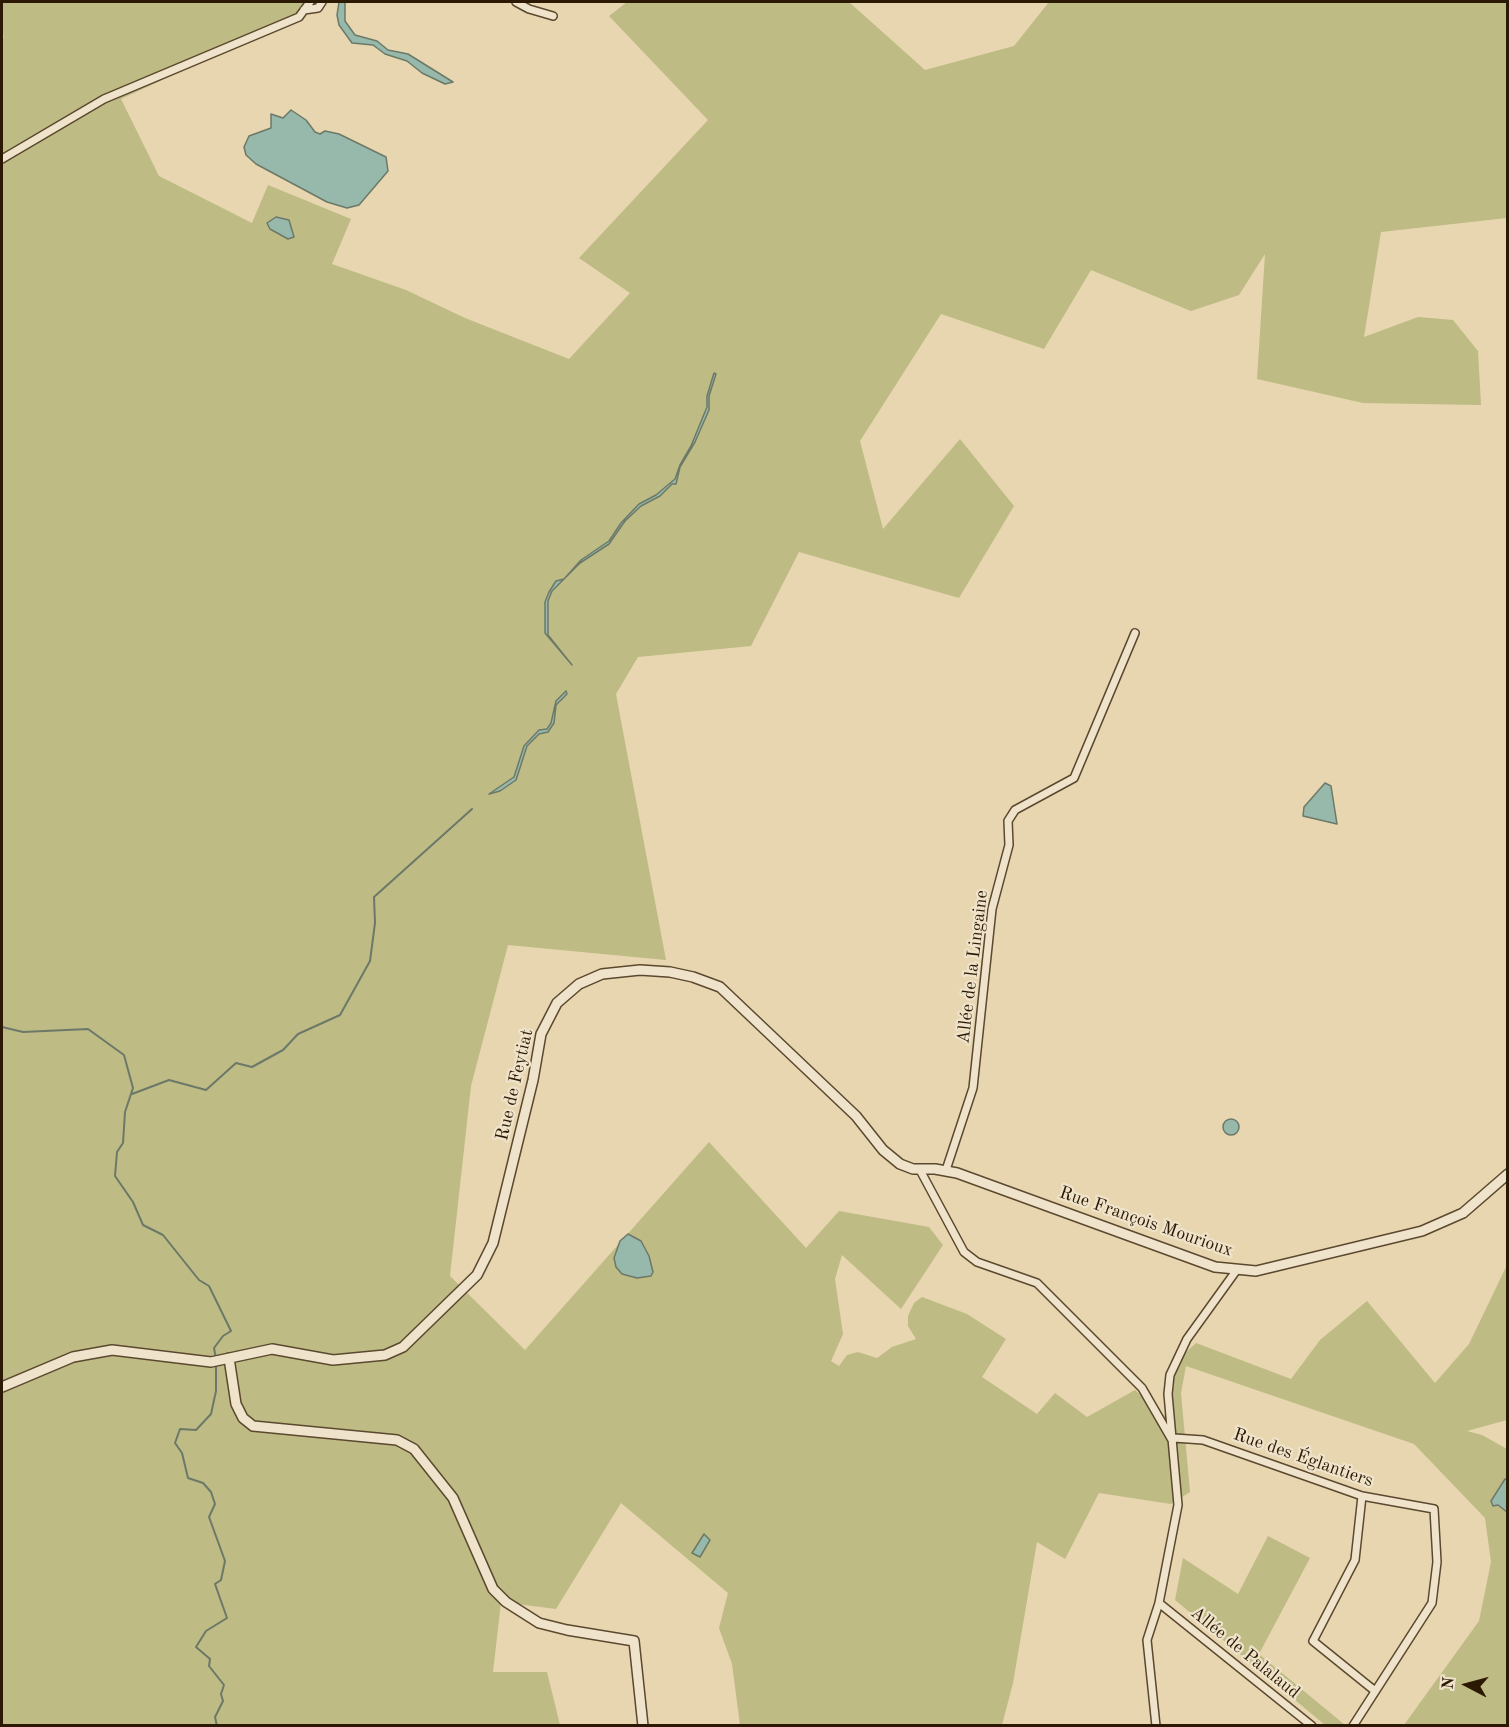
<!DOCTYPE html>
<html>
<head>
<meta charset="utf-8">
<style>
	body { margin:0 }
	#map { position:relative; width:1509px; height:1727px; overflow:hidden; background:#e7d6af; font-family:"Old Standard TT",serif }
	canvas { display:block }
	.frame { position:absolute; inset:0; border:3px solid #2c1903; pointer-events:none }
	.north { position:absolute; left:1437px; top:1655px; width:60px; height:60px; -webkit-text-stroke:4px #efe4cb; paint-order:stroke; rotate:276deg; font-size:16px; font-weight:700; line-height:24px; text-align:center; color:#2c1903 }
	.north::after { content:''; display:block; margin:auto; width:21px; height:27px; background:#2c1903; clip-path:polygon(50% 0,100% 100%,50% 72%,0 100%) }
</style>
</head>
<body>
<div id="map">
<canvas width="1509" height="1727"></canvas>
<div class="frame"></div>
<div class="north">N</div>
</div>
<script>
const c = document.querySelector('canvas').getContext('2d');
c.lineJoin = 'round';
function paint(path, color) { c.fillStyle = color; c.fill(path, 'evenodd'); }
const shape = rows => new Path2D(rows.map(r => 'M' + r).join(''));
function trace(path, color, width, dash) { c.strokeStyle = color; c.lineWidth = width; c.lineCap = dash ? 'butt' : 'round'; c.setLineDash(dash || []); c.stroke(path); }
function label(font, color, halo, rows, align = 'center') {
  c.font = font + ' "Old Standard TT",serif'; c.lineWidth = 4.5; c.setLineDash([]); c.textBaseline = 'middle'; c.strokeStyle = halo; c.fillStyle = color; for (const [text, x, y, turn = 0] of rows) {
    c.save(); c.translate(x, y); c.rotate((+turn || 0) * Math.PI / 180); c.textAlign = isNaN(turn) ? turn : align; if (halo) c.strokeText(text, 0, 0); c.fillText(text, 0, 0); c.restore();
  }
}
paint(shape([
	[2,2,310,2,299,17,121,99,159,176,252,223,268,185,351,219,332,264,406,290,465,318,569,359,630,293,579,258,708,120,609,16,627,2,849,2,925,70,1014,46,1049,2,1507,2,1507,218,1381,232,1364,337,1418,317,1453,320,1478,351,1481,405,1363,403,1257,379,1265,254,1239,295,1191,311,1091,270,1044,349,941,314,860,441,883,529,960,439,1014,506,959,598,799,552,751,646,638,657,616,694,666,960,508,945,471,1086,450,1276,525,1350,709,1142,806,1248,839,1211,929,1227,943,1245,901,1309,842,1255,835,1279,843,1334,831,1361,839,1366,847,1355,858,1352,877,1358,892,1347,916,1339,908,1326,908,1316,914,1303,922,1297,967,1314,1006,1339,982,1377,1037,1414,1055,1393,1087,1417,1135,1390,1164,1417,1175,1375,1184,1354,1196,1343,1291,1379,1320,1340,1367,1301,1435,1383,1469,1344,1506,1267,1507,1420,1467,1431,1482,1435,1507,1449,1507,1725,1404,1725,1479,1621,1491,1562,1485,1518,1414,1444,1186,1366,1181,1393,1190,1492,1171,1504,1099,1493,1065,1559,1037,1542,1013,1683,1002,1725,740,1725,732,1664,719,1628,728,1593,621,1503,556,1609,501,1602,493,1672,547,1672,560,1725,2,1725,2,41,4,36,2,34],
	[1268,1536,1310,1558,1259,1654,1345,1725,1325,1725,1175,1600,1183,1558,1238,1594]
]), '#bebb85');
const water = shape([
	[339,2,345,2,345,21,355,35,377,41,388,50,408,54,453,82,445,84,422,73,407,61,385,54,373,45,352,43,339,25,337,15,339,2],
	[291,110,306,120,315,132,320,134,325,131,339,134,386,157,388,171,359,205,347,208,327,202,256,164,246,155,244,147,249,136,271,128,271,114,283,118,291,110],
	[276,217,289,220,294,237,288,239,270,229,267,223,276,217],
	[714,373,716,374,709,396,709,410,695,442,680,467,676,484,672,484,660,496,641,506,625,521,609,544,580,563,552,591,548,601,548,635,572,665,545,633,545,602,549,592,556,581,564,579,581,560,609,541,621,523,639,504,656,495,675,479,680,465,691,446,707,407,707,396,714,373],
	[566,691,567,694,556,705,554,723,548,732,539,734,527,746,516,780,500,791,489,794,514,777,524,746,539,730,547,729,551,723,556,701,566,691],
	[1325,783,1331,786,1337,824,1303,816,1304,807,1325,783],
	'1223 1127a8 8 0 1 1 16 0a8 8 0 1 1-16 0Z',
	[628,1234,641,1241,649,1256,653,1272,651,1276,637,1278,622,1274,616,1267,614,1258,620,1241,628,1234],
	[1505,1479,1507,1479,1507,1512,1498,1505,1493,1506,1491,1501,1505,1479],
	[704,1534,710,1540,700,1557,692,1553,704,1534]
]);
paint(water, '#97b9ab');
trace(water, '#6c7968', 1.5);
trace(shape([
	[2,1027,23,1032,88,1029,124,1055,133,1088,125,1112,123,1143,117,1152,115,1176,133,1202,143,1225,163,1235,199,1280,209,1286,231,1331,223,1336,214,1348,216,1359],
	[132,1094,169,1080,206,1090,236,1063,252,1067,283,1050,298,1034,340,1015,370,961,375,923,374,897,472,809],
	[216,1365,216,1391,211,1414,196,1430,180,1429,175,1443,182,1453,188,1478,203,1483,211,1492,215,1504,209,1517,225,1561,221,1580,215,1584,227,1618,206,1631,196,1647,210,1659,209,1666,224,1685,221,1694,223,1701,215,1717,217,1726]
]), '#6c7968', 2);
const minor = shape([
	[516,2,529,9,553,16],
	[304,10,318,8,322,2],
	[2,159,104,99,299,17,310,2],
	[920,1170,964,1252,977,1262,1037,1283,1142,1388,1172,1440],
	[946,1170,973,1088,992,909,1009,845,1008,821,1015,810,1074,778,1135,633],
	[1174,1438,1203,1440,1362,1496,1434,1509,1437,1562,1432,1603,1353,1726],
	[1362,1496,1355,1560,1313,1641,1375,1691],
	[1159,1603,1312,1726],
	[1156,1726,1147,1640,1159,1603,1178,1505,1168,1394,1170,1375,1187,1339,1236,1271]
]);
const tertiary = shape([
	[229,1358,236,1404,243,1418,253,1426,397,1440,414,1449,453,1498,493,1589,506,1602,539,1623,567,1630,634,1641,643,1726],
	[2,1387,73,1357,112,1350,211,1362,272,1349,333,1360,385,1355,403,1347,477,1275,493,1243,533,1080,541,1034,557,1003,579,984,602,974,640,970,670,972,693,977,720,987,856,1116,883,1150,900,1164,913,1169,935,1169,957,1173,1215,1267,1256,1271,1422,1231,1463,1213,1508,1174]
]);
trace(minor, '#5b482e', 10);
trace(tertiary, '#5b482e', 12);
trace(minor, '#efe4cb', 7);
trace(tertiary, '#efe4cb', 9);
label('18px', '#2c1903', '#efe4cb', [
	["Allée de la Lingaine",973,967,-83],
	["Rue de Feytiat",515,1085,-77],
	["Rue François Mourioux",1146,1222,19],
	["Rue des Églantiers",1303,1458,19],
	["Allée de Palalaud",1245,1653,39]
]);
</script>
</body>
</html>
